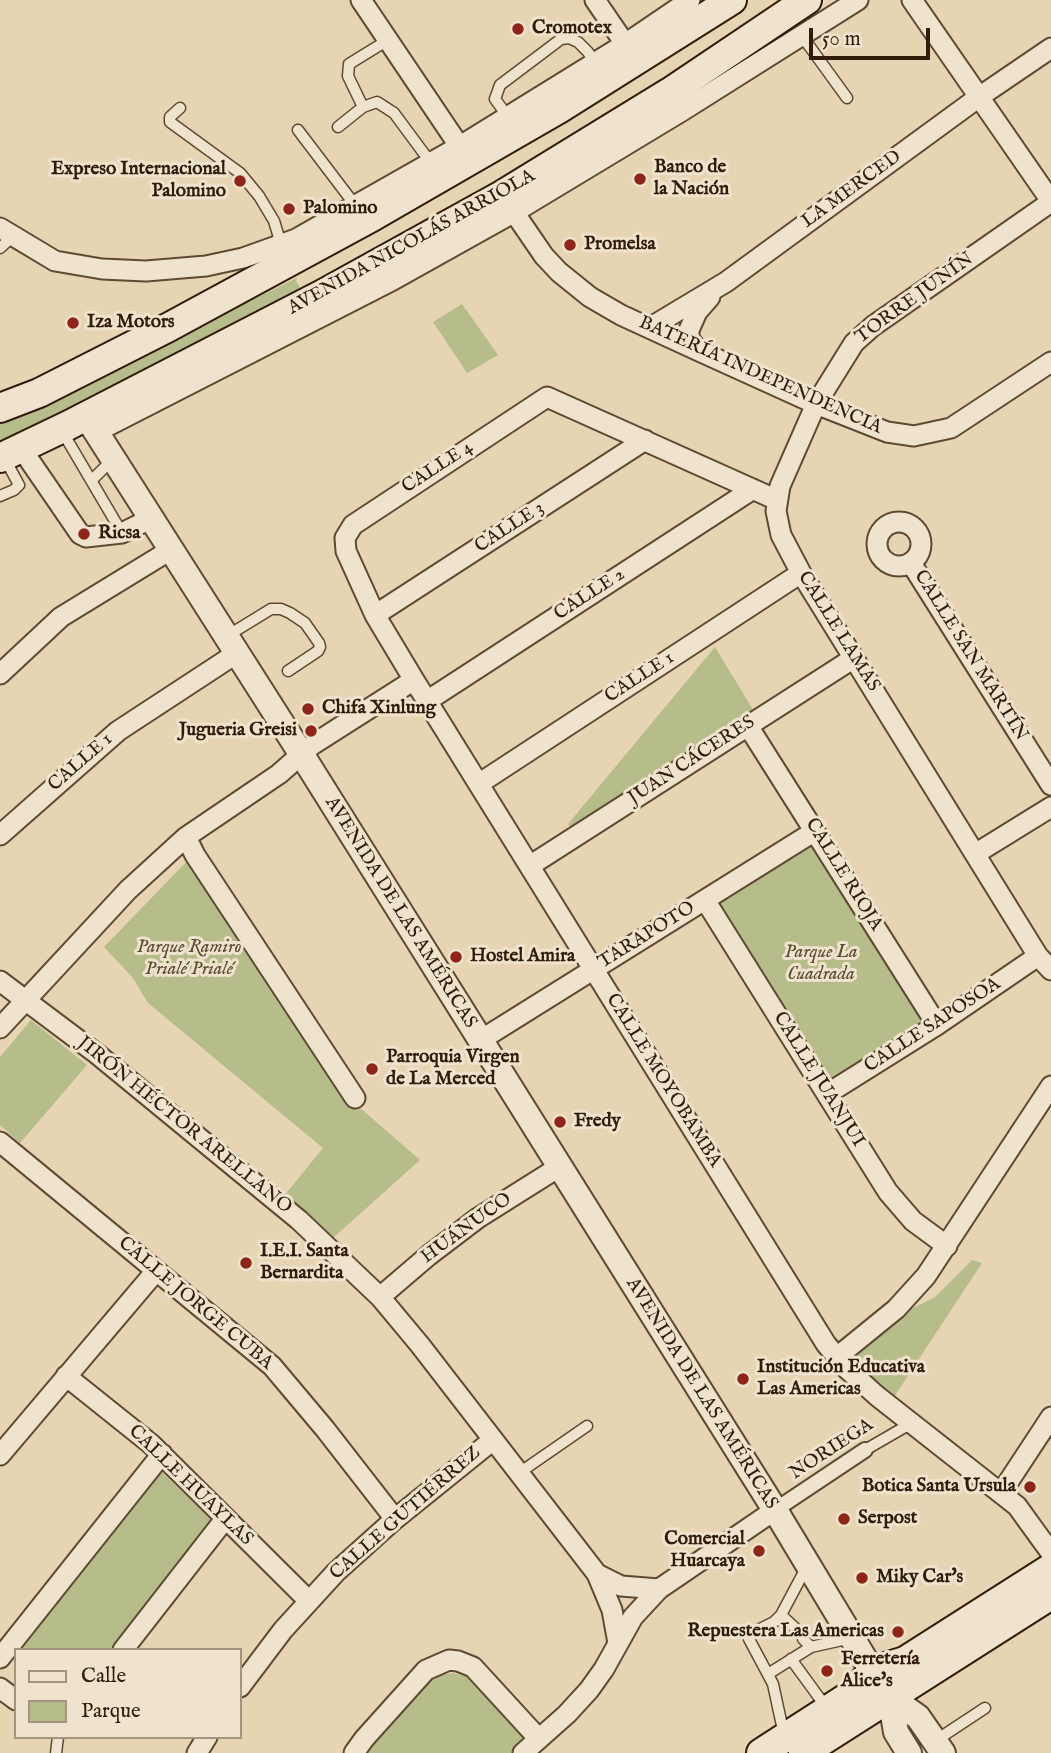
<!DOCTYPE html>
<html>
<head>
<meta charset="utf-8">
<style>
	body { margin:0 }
	#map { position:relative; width:1051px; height:1753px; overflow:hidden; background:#e7d4b2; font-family:"IM FELL English",serif }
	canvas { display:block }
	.legend { position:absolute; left:14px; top:1648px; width:228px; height:91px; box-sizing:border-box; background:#efe3cd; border:2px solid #a3937f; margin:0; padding:9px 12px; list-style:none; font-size:21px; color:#311c09 }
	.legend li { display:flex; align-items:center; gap:14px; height:35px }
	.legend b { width:35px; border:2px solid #a3937f }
	.scale { position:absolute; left:809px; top:28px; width:121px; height:32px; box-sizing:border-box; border:4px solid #311c09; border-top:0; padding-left:9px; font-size:21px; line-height:24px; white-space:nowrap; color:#311c09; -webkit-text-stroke:5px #efe3cd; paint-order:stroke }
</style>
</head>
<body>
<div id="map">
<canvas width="1051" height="1753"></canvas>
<ul class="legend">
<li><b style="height:9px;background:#efe3cd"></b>Calle</li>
<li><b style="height:19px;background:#b7bc8b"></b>Parque</li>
</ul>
<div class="scale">50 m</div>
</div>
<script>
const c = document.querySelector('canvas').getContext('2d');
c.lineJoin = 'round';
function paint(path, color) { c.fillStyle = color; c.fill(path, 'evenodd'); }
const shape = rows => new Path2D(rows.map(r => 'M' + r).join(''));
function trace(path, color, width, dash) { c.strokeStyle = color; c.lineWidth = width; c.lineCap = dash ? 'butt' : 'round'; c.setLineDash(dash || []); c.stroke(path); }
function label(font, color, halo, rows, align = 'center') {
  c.font = font + ' "IM FELL English",serif'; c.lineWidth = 6; c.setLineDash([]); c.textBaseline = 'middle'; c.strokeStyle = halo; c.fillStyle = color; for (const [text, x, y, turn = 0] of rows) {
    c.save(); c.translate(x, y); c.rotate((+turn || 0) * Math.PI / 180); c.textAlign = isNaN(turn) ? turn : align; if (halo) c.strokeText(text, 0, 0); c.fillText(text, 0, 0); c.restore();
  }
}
paint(shape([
	[297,278,296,281,306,298,0,444,0,423],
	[462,304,498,355,467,373,433,322],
	[715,647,755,713,573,831,568,824],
	[813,845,924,1024,829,1083,717,904],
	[192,856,354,1109,358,1106,420,1160,333,1238,284,1196,323,1148,148,1003,133,978,104,947],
	[31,1020,87,1065,20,1143,0,1125,0,1057],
	[972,1260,982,1263,892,1400,845,1355,904,1312,934,1298],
	[162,1472,213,1522,113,1650,21,1650],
	[453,1673,477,1679,528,1739,515,1753,364,1753,428,1677]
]), '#b7bc8b');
const service = shape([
	[802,36,847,98],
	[363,107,348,76,349,64,388,40],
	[180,108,170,117,170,122,240,173,259,196,274,221,281,244],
	[508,117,495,99,500,85,561,39,569,38,578,42,588,52,595,63],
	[338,127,363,107,377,102,394,113,431,163],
	[298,130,355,205],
	[0,248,12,237],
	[62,431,122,533],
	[92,480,113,459],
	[0,496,14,490,19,485,5,459],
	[227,636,271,609,281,609,290,613,305,623,319,643,320,647,318,651,288,671],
	[865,1450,910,1424],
	[519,1473,587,1426],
	[781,1615,795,1628],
	[803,1639,811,1647],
	[791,1659,826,1707],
	[768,1674,811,1647,851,1638],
	[784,1735,773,1684,749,1639,752,1633,774,1622,781,1615,806,1568],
	[935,1741,985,1708],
	[56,1753,58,1737]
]);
const pedestrian = shape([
	[775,1510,865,1450]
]);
const minor = shape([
	[361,0,466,156],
	[595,0,632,54],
	[912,0,1051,201],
	[507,202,544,256,559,272,590,297,621,315,697,350,816,404,887,432,914,436,951,428,1051,362],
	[1051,202,873,326,854,343,816,404,780,486,776,511,781,535,801,573,1038,956,1051,970],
	[0,228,55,261,102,269,146,271,206,266,243,258,296,239,460,146,625,44,690,0],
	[651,327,726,282,979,97,1051,48],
	[697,350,689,338,689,330,697,312,710,297],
	[96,432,393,280,513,213,682,111,858,0],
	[21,448,80,534,86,537,122,533,152,518],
	[777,500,547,397,353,525,345,538,346,551,375,615,414,680,826,1344,847,1369,877,1396,1017,1506,1051,1553],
	'877 544a22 22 0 1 1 44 0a22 22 0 1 1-44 0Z',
	[911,563,1051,785],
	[375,615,645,440],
	[0,674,61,617,172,549],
	[427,701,753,489],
	[748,726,937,1025],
	[480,783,801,573],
	[0,835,118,731,237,653],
	[186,837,195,855,355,1098],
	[975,854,1051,807],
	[531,865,854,658],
	[705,900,888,1192,913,1221,947,1246],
	[0,981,97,1054,299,1220,380,1297,420,1345,597,1574,612,1610,618,1643],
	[0,1028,128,890,186,837,279,774,312,745,414,680],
	[479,1041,815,831],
	[827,1094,937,1025,1038,956],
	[0,1142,272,1366,325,1429,395,1519],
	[380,1297,428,1256,478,1218,559,1167],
	[837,1357,896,1309,926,1276,1051,1086],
	[66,1376,151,1444,309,1601],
	[0,1455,156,1271],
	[1001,1493,1051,1417],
	[597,1574,621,1586,659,1589],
	[123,1650,225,1519],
	[0,1658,162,1454],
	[240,1687,283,1630,336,1572,395,1519,493,1440],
	[0,1688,16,1700],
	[197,1753,207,1737],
	[354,1753,364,1739,426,1670,449,1660,458,1661,473,1667,539,1739],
	[523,1753,567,1714,589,1690,604,1669,633,1617,659,1589,775,1510]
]);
const tertiary = shape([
	[86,416,302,755,775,1510,872,1671,890,1697,918,1717,943,1753],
	[890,1697,896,1732,909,1753]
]);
const secondary = shape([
	[0,408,39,393,169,327,372,217,559,109,732,0],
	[0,458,69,425,321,295,502,195,670,92,807,0],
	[761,1753,854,1693,872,1671,905,1661,1051,1568],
	[803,1753,1051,1595]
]);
trace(service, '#5e4a33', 13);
trace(pedestrian, '#5e4a33', 18);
trace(minor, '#5e4a33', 23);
trace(tertiary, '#5e4a33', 28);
trace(secondary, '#311c09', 32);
trace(service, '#efe3cd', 10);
trace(pedestrian, '#efe3cd', 14);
trace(minor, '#efe3cd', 19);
trace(tertiary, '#efe3cd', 24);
trace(secondary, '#efe3cd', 28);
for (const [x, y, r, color] of [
	[518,29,7,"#8f2418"],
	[640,179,7,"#8f2418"],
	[240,181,7,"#8f2418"],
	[289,209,7,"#8f2418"],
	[570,245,7,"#8f2418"],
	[73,323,7,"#8f2418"],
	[84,534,7,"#8f2418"],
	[308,709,7,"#8f2418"],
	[311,731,7,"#8f2418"],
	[456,957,7,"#8f2418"],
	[372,1069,7,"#8f2418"],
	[560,1122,7,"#8f2418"],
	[246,1263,7,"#8f2418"],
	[743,1379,7,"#8f2418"],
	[1030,1487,7,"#8f2418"],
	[844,1519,7,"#8f2418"],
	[759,1551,7,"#8f2418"],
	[862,1578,7,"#8f2418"],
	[898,1632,7,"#8f2418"],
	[827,1671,7,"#8f2418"]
]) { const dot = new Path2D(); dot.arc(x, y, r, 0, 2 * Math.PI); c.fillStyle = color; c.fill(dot); trace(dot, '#efe3cd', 2.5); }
label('bold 19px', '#311c09', '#efe3cd', [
	["Cromotex",532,29],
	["Banco de",654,168],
	["la Nación",654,190],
	["Expreso Internacional",226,170,"right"],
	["Palomino",226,192,"right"],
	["Palomino",303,209],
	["Promelsa",584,245],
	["Iza Motors",87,323],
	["Ricsa",98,534],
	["Chifa Xinlung",322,709],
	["Jugueria Greisi",297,731,"right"],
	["Hostel Amira",470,957],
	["Parroquia Virgen",386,1058],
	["de La Merced",386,1080],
	["Fredy",574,1122],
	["I.E.I. Santa",260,1252],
	["Bernardita",260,1274],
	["Institución Educativa",757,1368],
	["Las Americas",757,1390],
	["Botica Santa Ursula",1016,1487,"right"],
	["Serpost",858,1519],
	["Comercial",745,1540,"right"],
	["Huarcaya",745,1562,"right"],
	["Miky Car's",876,1578],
	["Repuestera Las Americas",884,1632,"right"],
	["Ferretería",841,1660],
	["Alice's",841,1682]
], 'left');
label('19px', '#311c09', '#efe3cd', [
	["LA MERCED",852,190,-36],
	["AVENIDA NICOLÁS ARRIOLA",412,243,-29],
	["TORRE JUNÍN",915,299,-36],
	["BATERÍA INDEPENDENCIA",760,376,24],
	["CALLE 4",438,468,-33],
	["CALLE 3",510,528,-33],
	["CALLE 2",590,595,-33],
	["CALLE LAMAS",838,632,58],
	["CALLE SAN MARTÍN",970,656,58],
	["CALLE 1",640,678,-33],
	["JUAN CÁCERES",692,761,-33],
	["CALLE 1",81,763,-41],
	["CALLE RIOJA",843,875,58],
	["AVENIDA DE LAS AMÉRICAS",400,913,58],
	["TARAPOTO",647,936,-32],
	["CALLE SAPOSOA",933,1026,-33],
	["CALLE JUANJUI",818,1080,58],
	["CALLE MOYOBAMBA",663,1081,58],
	["JIRÓN HÉCTOR ARELLANO",184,1126,39],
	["HUÁNUCO",467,1229,-36],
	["CALLE JORGE CUBA",195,1304,40],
	["AVENIDA DE LAS AMÉRICAS",701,1394,58],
	["NORIEGA",832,1450,-33],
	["CALLE HUAYLAS",190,1486,44],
	["CALLE GUTIÉRREZ",406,1514,-41]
]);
label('italic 19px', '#594c30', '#efe3cd', [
	["Parque Ramiro",189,948],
	["Prialé Prialé",189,970],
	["Parque La",821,953],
	["Cuadrada",821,975]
]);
</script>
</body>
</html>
